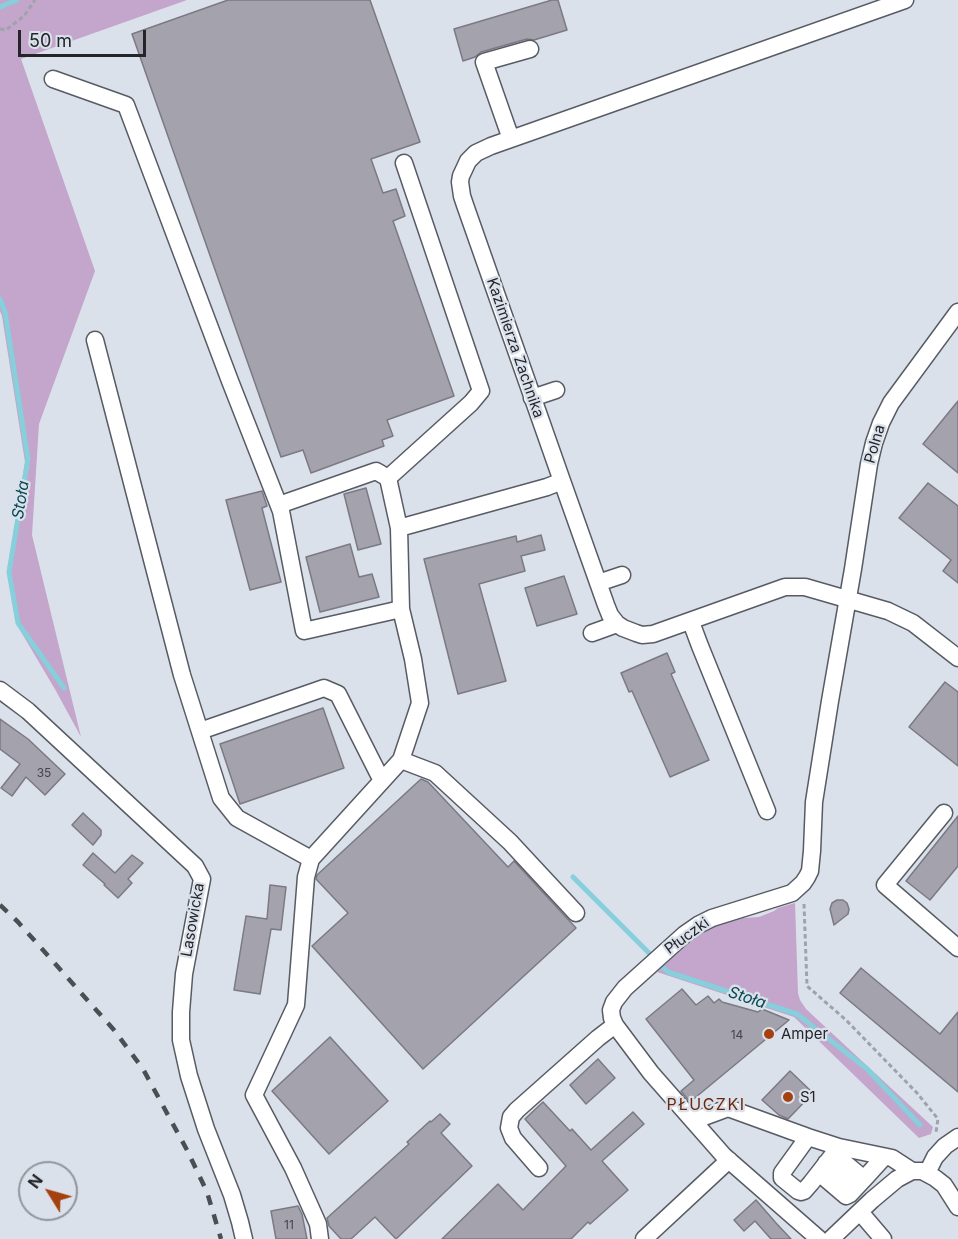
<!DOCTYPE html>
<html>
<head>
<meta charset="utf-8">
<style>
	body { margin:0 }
	#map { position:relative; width:958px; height:1239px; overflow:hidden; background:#dbe1eb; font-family:Inter,sans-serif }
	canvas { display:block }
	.north { position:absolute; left:18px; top:1161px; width:60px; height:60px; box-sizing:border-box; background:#dbe1eb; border:2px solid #91969d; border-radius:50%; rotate:307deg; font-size:16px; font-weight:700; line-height:24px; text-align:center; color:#232528 }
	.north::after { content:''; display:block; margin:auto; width:21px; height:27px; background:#a54010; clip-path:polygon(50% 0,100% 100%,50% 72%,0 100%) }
	.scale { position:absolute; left:18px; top:30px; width:128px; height:27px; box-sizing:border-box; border:3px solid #232528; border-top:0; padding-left:8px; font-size:18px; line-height:21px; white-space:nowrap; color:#232528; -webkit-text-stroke:4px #dbe1eb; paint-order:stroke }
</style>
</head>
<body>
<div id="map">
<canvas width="958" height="1239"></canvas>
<div class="north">N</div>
<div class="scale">50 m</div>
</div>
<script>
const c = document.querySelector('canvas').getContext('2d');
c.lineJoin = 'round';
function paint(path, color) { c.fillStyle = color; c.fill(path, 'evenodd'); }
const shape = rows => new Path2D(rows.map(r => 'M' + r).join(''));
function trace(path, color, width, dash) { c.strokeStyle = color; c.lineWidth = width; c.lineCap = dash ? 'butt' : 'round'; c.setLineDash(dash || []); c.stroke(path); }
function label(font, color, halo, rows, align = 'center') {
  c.font = font + ' Inter,sans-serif'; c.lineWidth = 4.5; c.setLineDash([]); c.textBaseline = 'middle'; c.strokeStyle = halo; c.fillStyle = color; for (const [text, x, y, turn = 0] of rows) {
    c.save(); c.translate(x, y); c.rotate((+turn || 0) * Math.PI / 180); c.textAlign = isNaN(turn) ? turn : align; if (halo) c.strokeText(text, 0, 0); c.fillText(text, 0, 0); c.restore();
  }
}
paint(shape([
	[0,0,187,0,21,59,95,271,39,424,32,535,81,737,56,691,17,625,7,572,25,462,2,316,0,311],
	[795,903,798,993,800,1000,806,1009,933,1127,931,1134,919,1138,794,1017,657,972,706,928,743,918,759,917,774,911,778,908]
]), '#c4a5cc');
trace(shape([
	[0,7,17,0],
	[0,299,5,312,28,459,9,572,18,623,64,688],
	[573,877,668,972,797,1014,867,1069,920,1125]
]), '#86cfdb', 5);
const building = shape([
	[228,0,370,0,420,142,371,159,383,193,396,189,405,216,393,221,454,396,387,420,393,436,382,440,384,446,311,473,303,450,281,457,132,34,228,0],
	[552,0,558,0,567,30,534,40,527,39,481,52,475,57,463,61,454,29,552,0],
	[958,401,958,473,923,444,958,401],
	[928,483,958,506,958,583,943,571,951,560,899,518,928,483],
	[366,488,381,544,358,550,344,494,366,488],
	[262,491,267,506,262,508,281,582,250,590,226,500,262,491],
	[541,535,545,550,521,556,525,571,479,584,506,681,458,694,424,559,516,536,517,542,541,535],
	[350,544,359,577,372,574,379,597,320,612,306,557,350,544],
	[564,576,577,614,537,626,525,588,564,576],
	[667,653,675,672,671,674,709,760,670,777,632,691,629,692,621,673,667,653],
	[945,682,958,692,958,766,909,727,945,682],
	[323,708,344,768,240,804,220,744,323,708],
	[0,719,28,739,65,774,45,795,26,777,12,796,1,788,20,764,0,749,0,719],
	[421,779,428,782,508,867,514,861,576,928,423,1069,312,946,348,913,316,879,317,875,421,779],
	[83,813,101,830,101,835,93,845,72,825,83,813],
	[958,816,958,866,930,900,906,881,958,816],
	[93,853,115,873,132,855,143,863,128,879,132,883,118,898,104,885,105,884,83,865,93,853],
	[270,885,286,887,281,930,271,929,260,994,234,990,246,916,267,919,270,885],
	[837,900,843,900,847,903,849,909,848,914,834,925,830,909,832,903,837,900],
	[861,968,940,1034,958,1012,958,1092,840,993,861,968],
	[682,989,696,1005,708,996,714,1003,719,999,722,1002,758,1012,762,1009,789,1020,690,1102,681,1091,694,1080,646,1019,682,989],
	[330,1037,388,1101,329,1154,272,1091,330,1037],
	[598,1059,615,1078,586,1104,570,1085,598,1059],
	[790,1071,813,1093,788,1119,779,1115,762,1100,790,1071],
	[543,1102,570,1131,572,1129,591,1150,633,1112,644,1124,602,1161,628,1190,590,1224,588,1222,571,1239,442,1239,498,1184,523,1210,566,1166,525,1119,543,1102],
	[440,1114,450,1124,441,1133,472,1166,396,1239,375,1217,351,1239,341,1239,329,1226,327,1218,409,1144,407,1142,430,1121,431,1122,440,1114],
	[756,1200,776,1223,791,1239,771,1239,755,1221,744,1231,734,1220,756,1200],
	[298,1206,302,1214,307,1239,276,1239,271,1211,298,1206]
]);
paint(building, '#a4a2ad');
trace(building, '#7b7a83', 1.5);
const minor = shape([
	[905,0,491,146,476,153,468,161,461,176,460,182,462,196,465,205,562,481,606,605,610,615,617,624,623,628,636,633,642,635,653,634,785,587,805,587,888,611,913,623,958,658],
	[53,79,126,105,230,381,281,511,304,631,401,609,413,659,420,703,401,760,311,859,306,877,296,1005,254,1095,293,1168,318,1224,320,1239],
	[511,139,484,62,530,49],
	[95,340,182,675,221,798,237,818,311,859],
	[532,398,556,390],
	[388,478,471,403,481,391,404,163],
	[279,505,376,471,388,478,399,528,401,609],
	[399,528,547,487,562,481],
	[598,583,622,575],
	[691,622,700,646,767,811],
	[592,633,617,624],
	[0,690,28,711,195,866,202,879,184,974,181,1012,181,1040,189,1076,206,1129,232,1195,240,1222,244,1239],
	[200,731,324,688,338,694,382,781],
	[401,760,435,773,510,842,576,913],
	[944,813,885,885,958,948],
	[693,1121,728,1108,808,1137,839,1147,892,1158,912,1171],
	[808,1137,782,1173,782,1178,798,1191,801,1192,804,1191,811,1183,839,1147],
	[834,1154,864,1179,884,1157],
	[826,1163,855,1188],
	[539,1168,513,1138,509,1128,511,1117,517,1110,598,1038,615,1025],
	[819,1173,846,1196,850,1194,864,1179],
	[927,1173,935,1157,945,1146,958,1137],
	[860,1212,883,1239],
	[644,1239,729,1160],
	[819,1239,724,1156,651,1073,615,1025,612,1018,611,1010,614,1002,625,988,685,934,698,925,712,918,792,893,803,883,807,877,810,871,812,851,814,802,830,701,853,569,869,464,874,443,881,423,891,403,958,312],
	[831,1239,872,1200,897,1179,912,1171,922,1171,935,1178,944,1185,958,1207]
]);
trace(minor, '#575b63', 19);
trace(shape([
	[0,29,6,30,24,16,35,0],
	[804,904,807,986,846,1020,917,1093,938,1119,936,1132]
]), '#9ea3aa', 3, [4.5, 3]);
trace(minor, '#fff', 16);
trace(shape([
	[0,905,18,922,114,1030,143,1069,187,1150,207,1192,221,1239]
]), '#4b4e53', 4.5, [10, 10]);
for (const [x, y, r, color] of [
	[769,1034,6,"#a54010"],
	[788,1097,6,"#a54010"]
]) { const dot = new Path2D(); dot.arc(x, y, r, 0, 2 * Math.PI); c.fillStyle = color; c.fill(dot); trace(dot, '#dbe1eb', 2); }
label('12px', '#434449', null, [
	["35",44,773],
	["14",737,1035],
	["11",289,1225]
]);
label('15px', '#232528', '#dbe1eb', [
	["Kazimierza Zachnika",515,348,71],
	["Polna",875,444,-74],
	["Lasowicka",193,920,-80],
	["Płuczki",687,936,-36]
]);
label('15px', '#232528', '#dbe1eb', [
	["Amper",781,1034],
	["S1",800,1097]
], 'left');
label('italic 16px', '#044952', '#dbe1eb', [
	["Stoła",21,500,-81],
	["Stoła",747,998,18]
]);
c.letterSpacing = '1.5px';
label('16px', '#6a290d', '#dbe1eb', [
	["PŁUCZKI",706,1105]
]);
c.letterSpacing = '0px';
</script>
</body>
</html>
